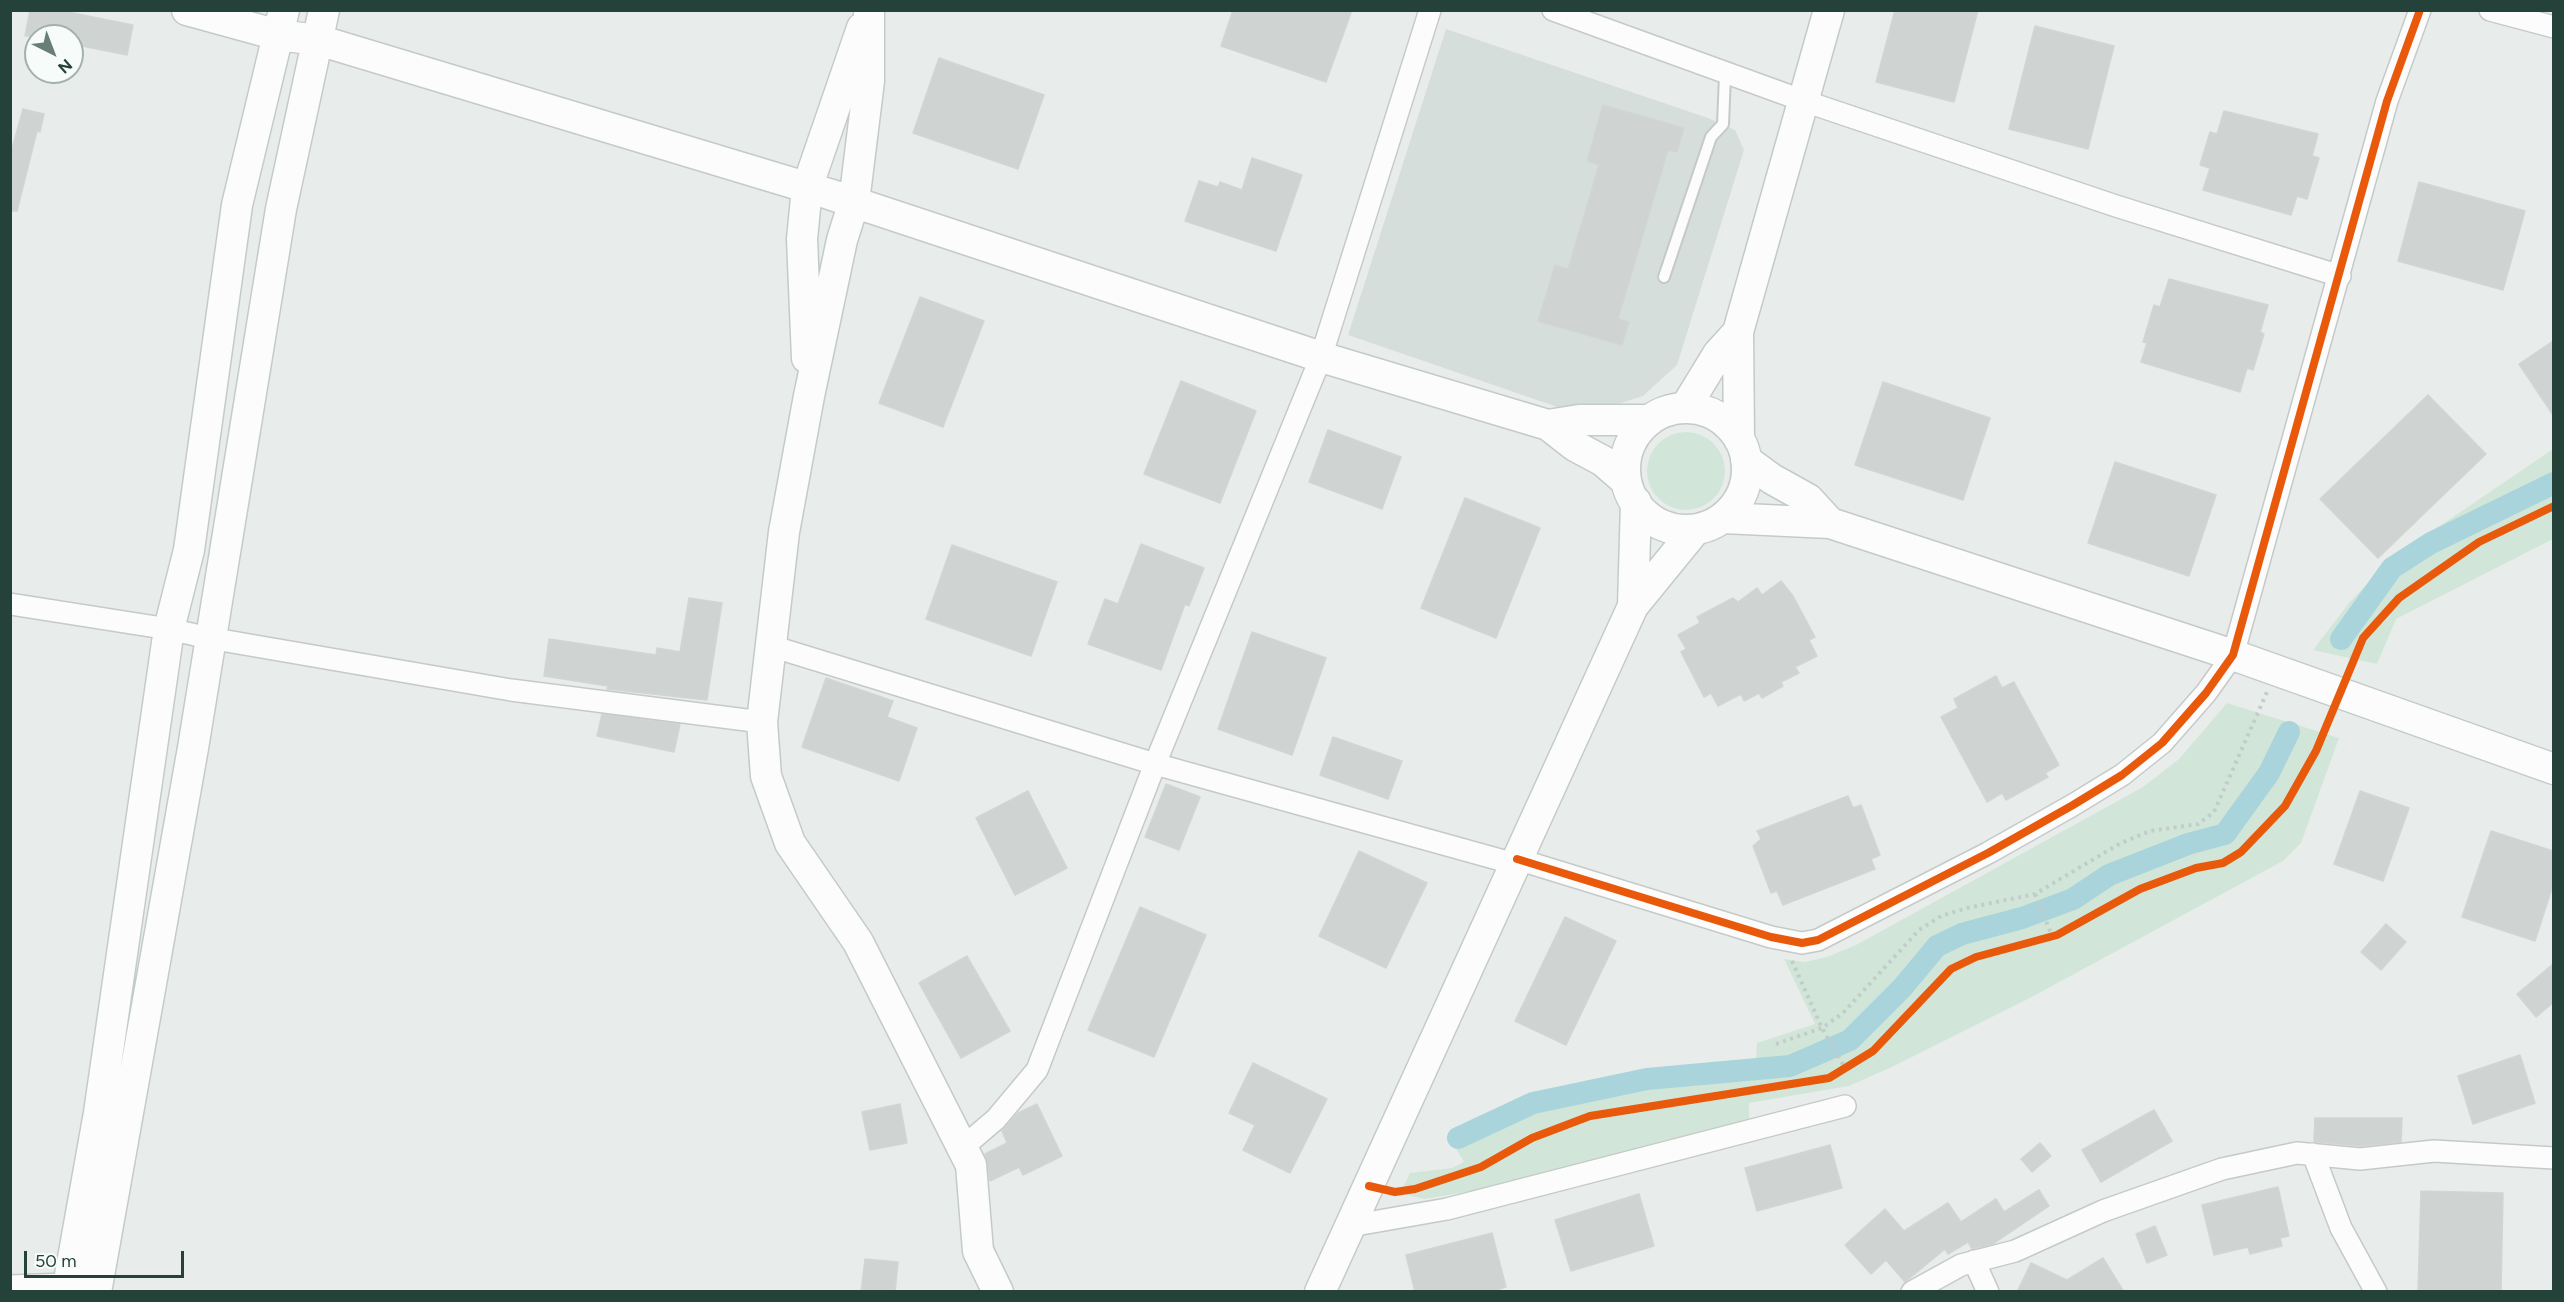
<!DOCTYPE html>
<html>
<head>
<meta charset="utf-8">
<style>
	body { margin:0 }
	#map { position:relative; width:2564px; height:1302px; overflow:hidden; background:#e8edeb; font-family:Figtree,sans-serif }
	canvas { display:block }
	.frame { position:absolute; inset:0; border:12px solid #24423a; pointer-events:none }
	.north { position:absolute; left:24px; top:24px; width:60px; height:60px; box-sizing:border-box; background:#f7fbf9; border:2px solid #a3b1ad; border-radius:50%; rotate:138deg; font-size:16px; font-weight:700; line-height:24px; text-align:center; color:#24423a }
	.north::after { content:''; display:block; margin:auto; width:21px; height:27px; background:#697e78; clip-path:polygon(50% 0,100% 100%,50% 72%,0 100%) }
	.scale { position:absolute; left:24px; top:1251px; width:160px; height:27px; box-sizing:border-box; border:3px solid #24423a; border-top:0; padding-left:8px; font-size:18px; line-height:21px; white-space:nowrap; color:#24423a; -webkit-text-stroke:4px #f7fbf9; paint-order:stroke }
</style>
</head>
<body>
<div id="map">
<canvas width="2564" height="1302"></canvas>
<div class="frame"></div>
<div class="north">N</div>
<div class="scale">50 m</div>
</div>
<script>
const c = document.querySelector('canvas').getContext('2d');
c.lineJoin = 'round';
function paint(path, color) { c.fillStyle = color; c.fill(path, 'evenodd'); }
const shape = rows => new Path2D(rows.map(r => 'M' + r).join(''));
function trace(path, color, width, dash) { c.strokeStyle = color; c.lineWidth = width; c.lineCap = dash ? 'butt' : 'round'; c.setLineDash(dash || []); c.stroke(path); }
paint(shape([
	[1446,29,1708,118,1735,130,1744,150,1677,365,1643,396,1596,411,1566,410,1348,335]
]), '#d6dedb');
paint(shape([
	'1647 471a39 39 0 1 1 78 0a39 39 0 1 1-78 0Z',
	[2553,449,2553,539,2396,619,2377,664,2313,650,2349,603,2390,560],
	[2227,703,2339,738,2301,843,2283,861,2026,1000,1894,1066,1849,1086,1749,1103,1749,1124,1662,1141,1542,1176,1477,1190,1425,1199,1407,1195,1403,1188,1410,1173,1452,1168,1464,1162,1449,1137,1526,1101,1645,1075,1756,1059,1757,1043,1815,1024,1784,959,1805,962,1827,957,1856,945,2143,787,2179,759]
]), '#d1e6d8');
trace(shape([
	[2341,639,2392,568,2431,543,2554,483],
	[1458,1138,1533,1103,1647,1079,1790,1066,1850,1040,1902,988,1937,946,1962,934,2022,918,2073,899,2109,875,2188,844,2225,834,2269,773,2289,732]
]), '#a9d4db', 22);
const building = shape([
	[30,10,58,10,133,25,127,55,72,44,72,36,25,36,30,10],
	[1233,10,1352,10,1326,82,1221,46,1233,10],
	[1895,10,1978,10,1954,102,1876,82,1895,10],
	[2035,26,2114,46,2088,149,2009,129,2035,26],
	[939,58,1044,95,1018,169,913,133,939,58],
	[1603,105,1684,128,1677,152,1668,150,1618,319,1629,322,1622,345,1538,321,1555,265,1568,269,1599,165,1587,161,1603,105],
	[23,109,44,114,40,132,37,131,17,211,10,211,10,156,23,109],
	[2224,111,2318,134,2312,156,2319,158,2307,199,2297,196,2291,215,2203,190,2210,168,2200,165,2210,132,2217,134,2224,111],
	[1252,158,1302,175,1276,251,1185,221,1199,181,1218,187,1220,182,1242,190,1252,158],
	[2419,182,2525,211,2503,290,2398,261,2419,182],
	[2169,279,2268,305,2260,332,2264,334,2253,370,2247,368,2240,392,2141,362,2147,343,2143,342,2154,305,2160,307,2169,279],
	[920,297,984,321,943,427,879,403,920,297],
	[2553,341,2553,415,2519,364,2553,341],
	[1181,381,1256,411,1220,503,1144,474,1181,381],
	[1883,382,1990,418,1963,500,1855,465,1883,382],
	[2428,395,2486,454,2378,558,2320,499,2428,395],
	[1328,430,1401,457,1382,509,1309,482,1328,430],
	[2115,462,2216,495,2189,576,2088,543,2115,462],
	[1465,498,1540,528,1496,638,1421,608,1465,498],
	[1141,544,1204,568,1189,606,1185,604,1161,670,1088,644,1105,599,1118,604,1141,544],
	[952,545,1057,582,1031,656,926,619,952,545],
	[1781,581,1793,596,1815,637,1809,640,1817,656,1795,667,1799,673,1781,682,1783,686,1762,698,1759,693,1744,701,1741,694,1718,706,1711,693,1704,697,1681,652,1686,649,1678,635,1700,623,1697,617,1733,598,1738,602,1757,588,1762,595,1781,581],
	[689,598,722,603,707,700,607,689,608,686,544,676,549,639,656,655,657,648,680,652,689,598],
	[1252,632,1326,658,1292,755,1218,729,1252,632],
	[1996,676,2002,688,2014,682,2059,765,2045,773,2048,777,2006,800,2002,793,1987,802,1941,717,1958,708,1954,699,1996,676],
	[826,678,893,701,887,717,917,728,899,781,802,747,826,678],
	[602,714,680,724,674,752,597,736,602,714],
	[1333,737,1402,761,1388,799,1320,775,1333,737],
	[1166,784,1200,797,1179,850,1145,837,1166,784],
	[1028,791,1067,868,1015,895,976,818,1028,791],
	[2360,791,2409,808,2383,881,2334,864,2360,791],
	[1848,796,1853,808,1861,805,1880,855,1871,859,1875,869,1783,905,1777,891,1771,893,1753,846,1761,839,1757,831,1848,796],
	[2491,831,2553,851,2553,885,2535,941,2462,917,2491,831],
	[1359,851,1427,883,1386,968,1319,936,1359,851],
	[1140,907,1206,935,1154,1057,1088,1030,1140,907],
	[1565,917,1616,941,1566,1045,1515,1021,1565,917],
	[2386,924,2406,942,2381,970,2361,952,2386,924],
	[967,956,1010,1031,961,1058,919,983,967,956],
	[2553,964,2553,1003,2536,1017,2517,994,2553,964],
	[2520,1055,2535,1103,2473,1124,2458,1076,2520,1055],
	[1253,1063,1327,1099,1290,1173,1243,1150,1255,1125,1229,1113,1253,1063],
	[900,1104,907,1143,870,1150,862,1112,900,1104],
	[1037,1104,1062,1156,1023,1175,1019,1167,990,1181,985,1154,1007,1143,1002,1131,1018,1113,1037,1104],
	[2154,1110,2172,1141,2101,1182,2082,1150,2154,1110],
	[2315,1118,2402,1118,2401,1142,2360,1146,2317,1142,2314,1141,2315,1118],
	[2040,1143,2051,1156,2032,1172,2021,1159,2040,1143],
	[1830,1145,1842,1188,1757,1211,1745,1168,1830,1145],
	[2278,1187,2289,1236,2280,1238,2282,1246,2250,1254,2248,1247,2214,1255,2202,1205,2278,1187],
	[2039,1190,2049,1206,1993,1244,1972,1249,1968,1242,1948,1254,1945,1249,1905,1282,1886,1260,1871,1274,1845,1245,1885,1209,1904,1231,1948,1203,1961,1222,1996,1199,2004,1212,2039,1190],
	[2421,1191,2503,1193,2501,1292,2418,1292,2421,1191],
	[1639,1194,1654,1246,1571,1271,1555,1220,1639,1194],
	[2155,1226,2167,1255,2147,1263,2136,1234,2155,1226],
	[1492,1233,1506,1287,1489,1292,1415,1292,1406,1255,1492,1233],
	[2103,1258,2124,1292,2017,1292,2031,1263,2067,1280,2103,1258],
	[865,1259,898,1262,895,1292,861,1292,865,1259]
]);
paint(building, '#cfd4d2');
trace(building, '#d1d6d4', 1.5);
const lane = shape([
	[1664,277,1711,137,1723,124,1725,75]
]);
const street = shape([
	[1553,10,1804,101,2116,206,2340,276],
	[2490,10,2554,27],
	[10,604,169,629,209,638,511,690,762,722],
	[771,646,1155,764,1515,864],
	[1517,859,1771,937,1802,943,1818,940,1988,853,2073,805,2122,775,2162,743,2206,693,2233,655,2387,101,2420,10],
	[962,1148,996,1119,1037,1070,1155,764,1321,357,1430,10],
	[2313,1154,2341,1228,2376,1292],
	[1350,1226,1447,1209,1845,1106],
	[1974,1261,1988,1292],
	[10,1286,68,1284],
	[1912,1292,1961,1265,2015,1251,2103,1211,2222,1169,2297,1153,2360,1159,2434,1151,2554,1158]
]);
const secondary = shape([
	[187,10,278,35,318,40,829,194,1321,357,1548,425],
	[869,10,869,81,854,202,842,240,809,396,784,532,762,722,766,776,790,843,858,942,971,1165,978,1251,998,1292],
	[1738,332,1829,10],
	[807,358,802,239,807,188,862,28],
	[1685,408,1718,354,1738,332,1739,439],
	'1625 469a61 61 0 1 1 122 0a61 61 0 1 1-122 0Z',
	[1626,481,1603,461,1575,446,1548,425,1579,420,1650,420],
	[1636,502,1633,606,1695,530],
	[1723,518,1830,523,1808,499,1772,479,1746,460],
	[1830,523,2233,655,2554,769],
	[67,1292,99,1113,169,629,189,550,237,205,284,10],
	[96,1292,193,748,281,209,324,10],
	[1320,1292,1633,606]
]);
trace(lane, '#c5cac8', 14);
trace(street, '#c5cac8', 24);
trace(secondary, '#c3cbc8', 33);
trace(shape([
	[2035,894,2052,936],
	[1792,961,1822,1028,1845,1068],
	[1776,1044,1822,1028,1843,1013,1919,930,1941,916,1967,908,2035,894,2121,843,2150,831,2198,824,2214,812,2267,692]
]), '#c3ccca', 4, [3, 4.5]);
trace(lane, '#fcfcfc', 10);
trace(street, '#fcfcfc', 21);
trace(secondary, '#fcfcfc', 30);
trace(shape([
	[1517,859,1771,937,1802,943,1818,940,1988,853,2073,805,2122,775,2162,743,2206,693,2233,655,2387,101,2420,10],
	[1369,1186,1395,1192,1415,1189,1481,1167,1532,1138,1590,1116,1829,1078,1873,1051,1951,969,1976,957,2057,935,2140,889,2196,868,2223,863,2241,852,2285,806,2316,751,2363,638,2399,598,2479,542,2554,506]
]), '#e8590c', 8);
</script>
</body>
</html>
